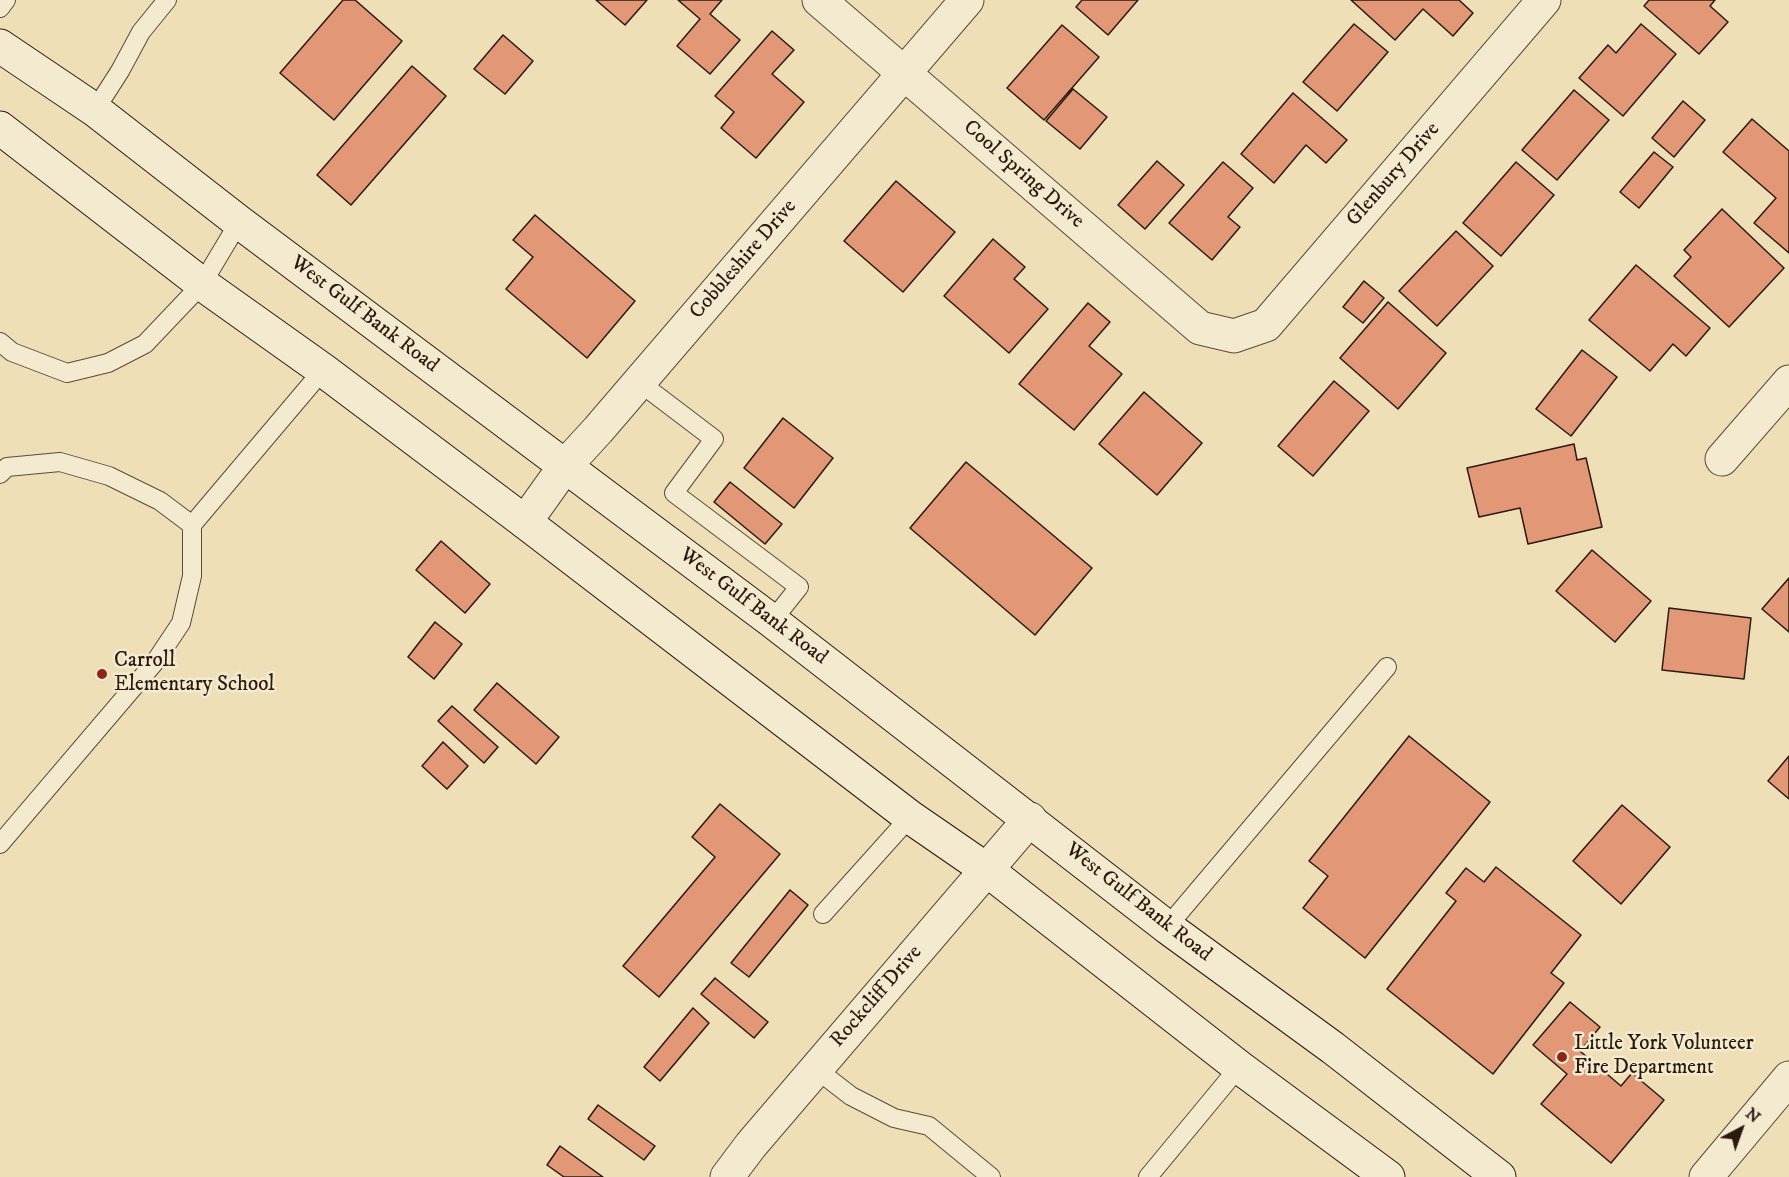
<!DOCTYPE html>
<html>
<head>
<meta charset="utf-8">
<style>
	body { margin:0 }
	#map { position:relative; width:1789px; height:1177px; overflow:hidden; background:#eedfb7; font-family:"IM FELL DW Pica",serif }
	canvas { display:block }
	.north { position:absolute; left:1711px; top:1099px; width:60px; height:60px; -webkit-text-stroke:4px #f4ead0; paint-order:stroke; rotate:41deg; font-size:16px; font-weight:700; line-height:24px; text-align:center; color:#2c1a0e }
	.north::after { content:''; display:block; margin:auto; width:21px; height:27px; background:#2c1a0e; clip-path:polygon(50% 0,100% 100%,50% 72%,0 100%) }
</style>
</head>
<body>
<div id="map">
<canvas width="1789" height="1177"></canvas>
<div class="north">N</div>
</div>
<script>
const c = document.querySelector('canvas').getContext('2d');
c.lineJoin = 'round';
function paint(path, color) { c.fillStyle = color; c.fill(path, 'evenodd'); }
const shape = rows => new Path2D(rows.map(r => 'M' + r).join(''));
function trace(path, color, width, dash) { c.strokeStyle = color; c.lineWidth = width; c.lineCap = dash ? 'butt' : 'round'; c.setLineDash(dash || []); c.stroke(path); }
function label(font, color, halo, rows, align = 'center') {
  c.font = font + ' "IM FELL DW Pica",serif'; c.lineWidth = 5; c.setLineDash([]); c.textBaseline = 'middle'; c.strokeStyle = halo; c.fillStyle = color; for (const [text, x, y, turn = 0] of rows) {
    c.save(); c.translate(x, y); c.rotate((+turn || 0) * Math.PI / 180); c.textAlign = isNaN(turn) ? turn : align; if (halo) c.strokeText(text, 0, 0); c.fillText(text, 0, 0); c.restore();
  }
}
const building = shape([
	[343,0,355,0,402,41,334,120,280,73,343,0],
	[596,0,647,0,625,25,596,0],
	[678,0,722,0,710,14,740,40,710,74,677,46,700,19,678,0],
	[1082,0,1138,0,1108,35,1076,7,1082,0],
	[1351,0,1459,0,1473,13,1453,36,1423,9,1395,40,1351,0],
	[1649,0,1715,0,1710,6,1728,22,1699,54,1644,6,1649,0],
	[1354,24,1388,52,1337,111,1303,82,1354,24],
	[1641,24,1676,54,1623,116,1579,78,1608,45,1616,53,1641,24],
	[1062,25,1099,57,1044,120,1007,88,1062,25],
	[772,31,794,50,772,74,804,102,756,158,721,128,734,112,715,96,772,31],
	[503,35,533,61,505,94,474,69,503,35],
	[412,66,446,96,351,205,317,175,412,66],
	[1073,89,1107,117,1080,149,1046,121,1073,89],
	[1574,90,1609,120,1557,180,1522,150,1574,90],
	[1293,93,1347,140,1326,163,1306,145,1274,183,1241,154,1293,93],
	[1683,101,1705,120,1674,157,1652,138,1683,101],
	[1752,119,1789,151,1789,253,1754,223,1776,198,1723,152,1752,119],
	[1654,152,1673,167,1639,208,1620,192,1654,152],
	[1157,161,1184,185,1145,229,1118,205,1157,161],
	[1223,162,1253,188,1228,217,1240,227,1212,260,1169,223,1223,162],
	[1516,162,1554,195,1501,256,1463,223,1516,162],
	[896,181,955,232,903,292,844,241,896,181],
	[1722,209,1784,268,1729,327,1674,276,1691,257,1684,250,1722,209],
	[535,215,635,301,587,358,506,289,533,257,513,240,535,215],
	[1456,231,1493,266,1437,326,1399,291,1456,231],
	[993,239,1025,267,1014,279,1048,309,1009,353,944,296,993,239],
	[1636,265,1710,328,1686,356,1673,344,1650,371,1589,320,1636,265],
	[1364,281,1384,298,1363,323,1343,307,1364,281],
	[1388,302,1446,353,1398,409,1340,358,1388,302],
	[1088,303,1110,322,1089,346,1122,374,1074,430,1019,384,1088,303],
	[1582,350,1617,377,1571,436,1536,409,1582,350],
	[1334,381,1369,411,1313,476,1278,446,1334,381],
	[1144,392,1202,443,1157,495,1099,444,1144,392],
	[783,418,833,458,794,508,744,468,783,418],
	[1574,444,1577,460,1586,458,1602,527,1528,544,1520,508,1479,517,1467,468,1574,444],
	[966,462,1092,568,1035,635,910,528,966,462],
	[730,482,782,524,765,544,714,502,730,482],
	[441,541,490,584,465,613,416,570,441,541],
	[1592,550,1651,601,1615,642,1556,591,1592,550],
	[1789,578,1789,632,1762,609,1789,578],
	[1669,608,1751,618,1744,679,1662,670,1669,608],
	[435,622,462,644,434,679,408,657,435,622],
	[497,683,559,737,536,764,474,710,497,683],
	[452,706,498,747,484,763,438,721,452,706],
	[1409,736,1490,802,1365,958,1303,908,1328,876,1309,861,1409,736],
	[443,742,468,766,447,789,422,766,443,742],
	[1789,756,1789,799,1768,781,1789,756],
	[720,804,780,854,659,997,623,966,715,857,692,837,720,804],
	[1622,805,1670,847,1621,904,1573,861,1622,805],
	[1496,867,1581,935,1551,973,1564,983,1493,1074,1387,989,1456,901,1446,893,1466,868,1484,882,1496,867],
	[790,890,808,905,749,977,731,963,790,890],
	[715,978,768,1022,754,1038,701,994,715,978],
	[1570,1002,1600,1027,1580,1051,1621,1086,1632,1073,1664,1100,1611,1163,1541,1104,1567,1074,1533,1045,1570,1002],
	[693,1008,709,1023,660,1081,644,1067,693,1008],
	[598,1105,655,1146,644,1160,588,1119,598,1105],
	[560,1146,603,1177,564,1177,547,1165,560,1146]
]);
paint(building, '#e29877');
trace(building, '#2c1a0e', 1.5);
const lane = shape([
	[0,8,6,0],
	[95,110,120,71,141,32,167,0],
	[0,342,12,352,67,373,108,363,145,344,202,284,239,222],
	[639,382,714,439,674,493,799,587,772,621],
	[0,474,7,467,60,462,109,476,160,501,192,525],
	[0,844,155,662,181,623,192,576,192,525,323,370],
	[823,914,910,817],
	[1167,927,1387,667],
	[816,1069,851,1096,894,1118,929,1126,991,1177],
	[1148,1177,1239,1067]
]);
const street = shape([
	[819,0,1200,328,1234,336,1266,325,1544,0],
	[1722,459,1789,382],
	[525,522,565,466,598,430,967,0],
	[727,1177,751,1145,1030,819],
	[1706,1177,1789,1078]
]);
const secondary = shape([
	[0,46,95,110,239,222,772,621,1167,927,1333,1048,1499,1177],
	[0,128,202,284,323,370,525,522,910,817,987,870,1239,1067,1388,1177]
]);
trace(lane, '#5c4b38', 20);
trace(street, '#5c4b38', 35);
trace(secondary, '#2c1a0e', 35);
trace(lane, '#f4ead0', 18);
trace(street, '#f4ead0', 33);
trace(secondary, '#f4ead0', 33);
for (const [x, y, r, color] of [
	[102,674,6,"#8f2418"],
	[1562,1057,6,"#8f2418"]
]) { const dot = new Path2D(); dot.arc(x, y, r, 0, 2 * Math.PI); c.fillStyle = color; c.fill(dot); trace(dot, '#f4ead0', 2); }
label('21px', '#2c1a0e', '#f4ead0', [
	["Cool Spring Drive",1023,175,41],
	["Glenbury Drive",1394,175,-49],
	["Cobbleshire Drive",744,260,-49],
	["West Gulf Bank Road",364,315,37],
	["West Gulf Bank Road",753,607,37],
	["West Gulf Bank Road",1138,903,38],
	["Rockcliff Drive",877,997,-49]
]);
label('21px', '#2c1a0e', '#f4ead0', [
	["Carroll",114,662],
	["Elementary School",114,686],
	["Little York Volunteer",1574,1045],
	["Fire Department",1574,1069]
], 'left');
</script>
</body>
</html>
